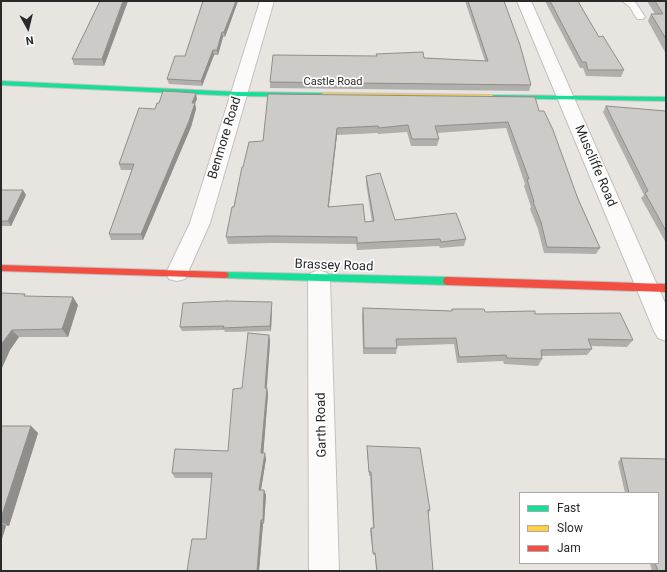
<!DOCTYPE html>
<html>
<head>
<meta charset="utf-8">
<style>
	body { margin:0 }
	#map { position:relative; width:667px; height:572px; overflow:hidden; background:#e8e5e0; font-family:Roboto,sans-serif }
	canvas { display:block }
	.frame { position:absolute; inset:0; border:2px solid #2a2a2a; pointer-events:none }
	.legend { position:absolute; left:519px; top:492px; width:140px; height:72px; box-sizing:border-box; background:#fff; border:1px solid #aaa; margin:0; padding:5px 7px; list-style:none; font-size:12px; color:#2a2a2a }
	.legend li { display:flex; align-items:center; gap:8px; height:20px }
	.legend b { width:20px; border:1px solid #aaa }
	.north { position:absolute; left:8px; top:8px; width:40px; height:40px; -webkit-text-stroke:3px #fff; paint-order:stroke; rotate:172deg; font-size:11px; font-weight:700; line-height:16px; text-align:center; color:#2a2a2a }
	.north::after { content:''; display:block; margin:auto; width:14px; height:18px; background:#2a2a2a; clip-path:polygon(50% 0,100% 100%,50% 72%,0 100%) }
</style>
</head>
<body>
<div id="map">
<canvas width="667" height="572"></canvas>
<div class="frame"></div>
<ul class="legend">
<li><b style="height:5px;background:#16e098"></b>Fast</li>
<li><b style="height:5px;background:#ffcf43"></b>Slow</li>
<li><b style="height:5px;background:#f24e42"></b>Jam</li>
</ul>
<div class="north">N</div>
</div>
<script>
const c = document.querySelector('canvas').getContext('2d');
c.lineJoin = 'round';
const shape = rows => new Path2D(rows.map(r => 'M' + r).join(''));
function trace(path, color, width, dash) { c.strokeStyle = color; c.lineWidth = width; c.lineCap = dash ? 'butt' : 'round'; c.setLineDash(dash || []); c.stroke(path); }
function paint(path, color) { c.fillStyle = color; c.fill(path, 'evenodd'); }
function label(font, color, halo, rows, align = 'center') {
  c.font = font + ' Roboto,sans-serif'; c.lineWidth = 3.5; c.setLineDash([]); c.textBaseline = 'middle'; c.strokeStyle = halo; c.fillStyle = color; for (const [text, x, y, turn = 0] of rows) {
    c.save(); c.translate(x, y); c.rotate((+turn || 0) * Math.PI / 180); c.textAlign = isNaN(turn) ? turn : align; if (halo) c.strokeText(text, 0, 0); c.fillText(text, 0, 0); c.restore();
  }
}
const lane = shape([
	[622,1,632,1,636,3,645,17,643,19,637,19,630,7,622,1]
]);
const street = shape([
	[260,1,274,1,210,223,185,279,177,281,169,279,166,273,190,223,260,1],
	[517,1,531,1,666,305,666,341,658,338,654,331,517,1],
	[319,270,327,273,330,279,339,571,309,571,308,279,311,273,319,270]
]);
const fast = shape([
	[1,81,238,92,323,93,326,95,323,97,238,96,1,85,1,81],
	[492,95,666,97,666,101,490,98,490,96,492,95],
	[225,272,447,277,450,278,451,281,450,284,447,285,225,278,222,277,221,275,222,273,225,272]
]);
const slow = shape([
	[323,93,492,95,495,97,492,99,321,96,320,95,323,93]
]);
const jam = shape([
	[1,265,225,272,228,273,229,275,228,277,225,278,1,271,1,265],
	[447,277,666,284,666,292,447,285,444,284,443,281,444,278,447,277]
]);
trace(lane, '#c2c1c1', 2);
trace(street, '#c2c1c1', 2);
trace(fast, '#c2c1c1', 2);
trace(slow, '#c2c1c1', 2);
trace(jam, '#c2c1c1', 2);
paint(lane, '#fcfbfa');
paint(street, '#fcfbfa');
paint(fast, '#16e098');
paint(slow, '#ffcf43');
paint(jam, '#f24e42');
paint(shape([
	[100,1,128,1,104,66,74,65,72,59],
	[203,1,238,1,225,37,223,37,218,55,214,55,202,86,169,84,167,79,185,56],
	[465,1,504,1,531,85,529,91,270,88,270,82,376,56,376,54,424,58,485,61],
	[545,1,578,1,583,10,599,37,624,70,621,77,586,76,583,68,580,68],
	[647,1,666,1,666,54,648,21,651,14,655,14],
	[268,94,539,111,600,248,596,254,544,253,538,229,530,209,531,207,524,186,525,184,506,128,437,133,439,139,437,146,411,146,407,132,378,134,378,133,337,135,328,207,365,222,372,222,366,183,366,176,395,220,466,239,464,246,440,248,439,246,357,250,356,244,273,243,228,244,226,237,243,167,263,141],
	[197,99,195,103,196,109,191,127,143,240,111,240,109,234,132,170,121,170,119,164],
	[606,106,666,111,666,243,641,198,644,195,603,112],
	[1,190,26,195,11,226,1,226],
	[1,293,26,296,78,305,68,337,19,337,10,350,1,370],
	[272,307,271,331,225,332,224,330,182,331,180,327],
	[363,308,451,311,452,309,485,312,535,314,633,340,627,347,591,346,592,349,587,355,542,356,542,359,538,366,504,364,503,361,457,363,454,344,397,346,396,354,363,354,362,315],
	[269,335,270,342,267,388,268,394,263,453,266,459,261,490,264,490,266,495,264,524,263,524,259,571,187,571,206,539,212,478,175,478,172,473,228,451,242,388],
	[1,426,31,426,38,433,9,526,6,526,1,542],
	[367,446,430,510,429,513,428,513,433,571,376,571,375,555,373,555,370,531,371,528,373,528,370,476,369,476,367,450],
	[621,458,666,459,666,571,652,571,650,564,647,564,647,563,658,563,658,493,625,493,618,462]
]), '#b0afab');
paint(shape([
	[123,1,128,1,104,66,102,59],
	[236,1,238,1,225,37,224,32],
	[222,32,223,37,218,55,217,50],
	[213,50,214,55,202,86,201,81],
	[196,93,197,99,195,103,196,109,191,127,143,240,141,234],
	[337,128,337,135,328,214,328,207],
	[23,190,26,195,11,226,8,221],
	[73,297,78,305,68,337,62,329],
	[272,302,272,307,271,331,270,326],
	[12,330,19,337,10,350,1,370,1,347,3,342],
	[269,335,270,342,266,394,265,388],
	[267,388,268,394,263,458,261,453],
	[31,426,38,433,9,526,1,522,1,518],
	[265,453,266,459,260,495,259,490],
	[264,490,266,495,264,524,263,520],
	[261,520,263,524,259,571,257,571],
	[1,523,6,526,1,542]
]), '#908e8b');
const building = shape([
	[100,1,123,1,102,59,72,59,100,1],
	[203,1,236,1,224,32,222,32,217,50,213,50,201,81,167,79,175,56,185,56,203,1],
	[468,1,504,1,520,45,531,85,270,82,273,55,377,56,376,54,423,52,424,58,488,61,468,1],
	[550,1,578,1,583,10,599,37,603,36,624,70,588,70,586,62,582,62,550,1],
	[655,1,666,1,666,39,651,14,663,14,655,1],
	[163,91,196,93,192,103,195,103,189,121,141,234,109,234,134,164,119,164,139,108,155,109,157,103,159,103,163,91],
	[268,94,535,97,539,111,544,111,553,130,578,199,600,248,547,247,541,222,533,202,534,202,527,179,529,179,508,122,435,126,439,139,412,139,408,125,379,128,378,126,337,128,328,207,363,204,365,222,374,221,366,176,380,173,395,220,456,213,466,239,441,242,440,239,357,243,357,237,272,236,226,237,232,207,234,207,242,167,243,167,249,142,263,141,268,94],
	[606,106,666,111,666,231,645,193,648,191,606,106],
	[1,190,23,190,8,221,1,221,1,190],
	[1,293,25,294,24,296,73,297,62,329,12,330,3,342,1,347,1,293],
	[227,301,272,302,270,326,223,328,224,326,180,327,183,303,227,301],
	[363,308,452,311,452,309,484,309,485,312,535,311,535,314,620,313,633,340,588,339,592,349,541,350,542,359,507,358,506,355,459,357,456,338,396,339,397,348,364,348,363,308],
	[248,333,269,335,265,388,267,388,261,453,265,453,259,490,264,490,263,520,261,520,257,571,187,571,192,539,206,539,212,473,172,473,175,449,228,451,233,389,242,388,248,333],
	[1,426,31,426,1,518,1,426],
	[367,446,420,448,430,510,428,510,433,571,377,571,375,553,373,553,371,528,374,528,371,472,369,472,367,446],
	[621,458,666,459,666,571,658,571,655,563,658,563,658,493,629,493,621,458]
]);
paint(building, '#cdcbc7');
trace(building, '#908e8b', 1);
label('11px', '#2a2a2a', '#fff', [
	["Castle Road",333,82]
]);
label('13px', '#2a2a2a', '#fff', [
	["Benmore Road",225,138,-73],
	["Muscliffe Road",595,166,67],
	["Brassey Road",334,266,2],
	["Garth Road",322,425,-91]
]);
</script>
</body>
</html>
